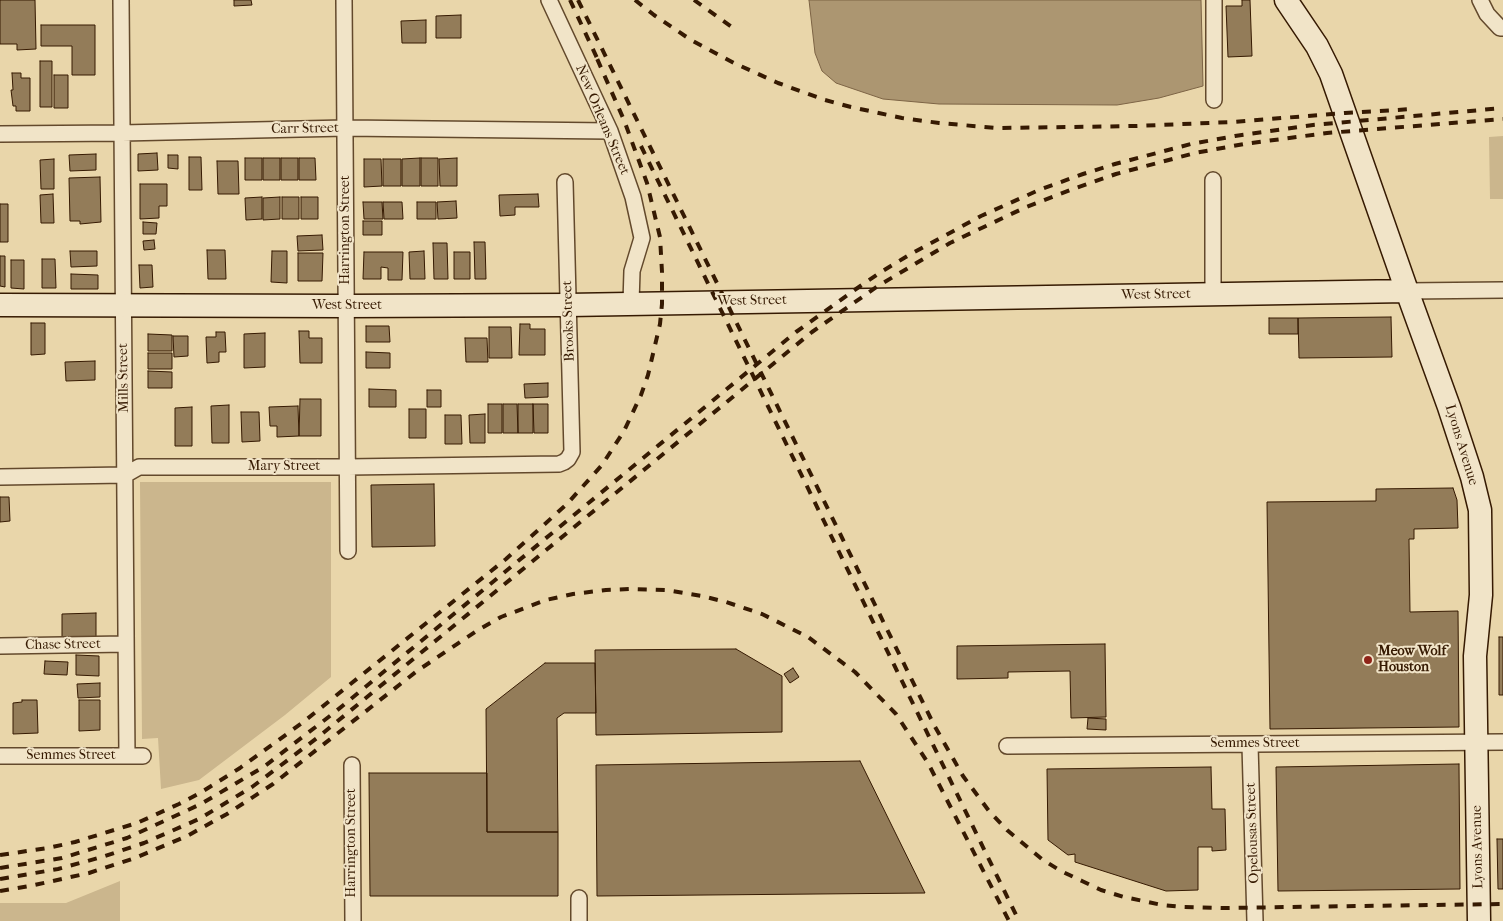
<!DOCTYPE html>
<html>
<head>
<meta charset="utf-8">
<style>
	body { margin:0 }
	canvas { display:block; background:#e9d6aa }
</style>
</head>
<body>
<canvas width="1503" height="921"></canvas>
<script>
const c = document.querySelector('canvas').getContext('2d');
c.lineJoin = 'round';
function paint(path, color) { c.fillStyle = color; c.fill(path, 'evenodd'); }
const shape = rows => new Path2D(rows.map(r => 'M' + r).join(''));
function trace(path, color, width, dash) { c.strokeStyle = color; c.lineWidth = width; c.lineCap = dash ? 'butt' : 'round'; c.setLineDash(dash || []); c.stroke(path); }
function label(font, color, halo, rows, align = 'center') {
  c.font = font + ' "IM FELL French Canon",serif'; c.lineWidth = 4; c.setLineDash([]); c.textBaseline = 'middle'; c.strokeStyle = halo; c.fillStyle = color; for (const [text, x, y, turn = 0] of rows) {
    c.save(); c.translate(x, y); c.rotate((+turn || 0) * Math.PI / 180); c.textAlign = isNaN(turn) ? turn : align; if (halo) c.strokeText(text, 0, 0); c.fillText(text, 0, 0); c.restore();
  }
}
paint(shape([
	[1503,136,1503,199,1490,199,1489,137],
	[140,482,331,482,331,677,285,715,199,780,161,789,158,738,142,739],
	[120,881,120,921,0,921,0,903,66,903]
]), '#cbb68d');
const water = shape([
	[809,0,1201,0,1203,86,1159,98,1117,105,939,104,883,99,836,83,822,71,815,53,809,0]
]);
paint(water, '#ac9671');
trace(water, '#7d6445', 1);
const building = shape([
	[0,0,35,0,36,49,17,50,17,44,0,44,0,0],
	[234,0,251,0,252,5,234,6,234,0],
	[1242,0,1250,0,1252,56,1228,57,1226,6,1242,6,1242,0],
	[461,15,461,38,436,38,436,16,461,15],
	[426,20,426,43,402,43,401,21,426,20],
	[41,25,95,25,95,75,72,75,72,46,41,46,41,25],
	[40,61,52,61,52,107,40,107,40,61],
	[12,73,21,73,21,78,30,78,30,111,16,111,16,106,13,106,11,90,13,90,12,73],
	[54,75,68,75,68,108,54,108,54,75],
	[157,153,158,170,138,171,138,154,157,153],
	[96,154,96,170,70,171,69,155,96,154],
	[168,155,178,155,178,169,168,168,168,155],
	[189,157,201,157,202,190,189,190,189,157],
	[245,158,262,158,262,180,245,180,245,158],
	[263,158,280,158,280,180,263,180,263,158],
	[281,158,298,158,298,180,281,180,281,158],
	[299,158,315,158,316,180,299,180,299,158],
	[420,158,420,186,402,186,402,159,420,158],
	[421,158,438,158,438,186,421,186,421,158],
	[457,158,457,186,440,186,439,159,457,158],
	[54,159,54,189,41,189,40,160,54,159],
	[364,159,381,159,382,186,364,187,364,159],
	[383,159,401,159,401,186,383,186,383,159],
	[217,161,238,161,239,194,218,194,217,161],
	[100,177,101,222,80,224,80,221,70,221,69,178,100,177],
	[140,184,167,184,167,206,159,206,159,218,140,219,140,184],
	[53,194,54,223,41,223,40,195,53,194],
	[538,194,539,207,515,207,515,215,500,216,499,195,538,194],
	[262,197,262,219,246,220,245,198,262,197],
	[280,197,280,219,263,220,263,198,280,197],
	[282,197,299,197,299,219,282,219,282,197],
	[301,197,318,197,318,219,301,219,301,197],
	[456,201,457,218,438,219,437,202,456,201],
	[363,202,382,202,383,219,364,219,363,202],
	[383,202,402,202,403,219,384,219,383,202],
	[417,202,436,202,436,219,417,219,417,202],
	[0,204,8,204,8,242,0,242,0,204],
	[363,221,382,221,382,235,363,235,363,221],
	[143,222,157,223,156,234,143,234,143,222],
	[322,235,323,250,298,251,297,236,322,235],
	[154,240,155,249,144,250,143,241,154,240],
	[474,242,485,242,486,279,475,279,474,242],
	[433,243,447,243,448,279,434,279,433,243],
	[207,250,225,250,226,279,208,279,207,250],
	[70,251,97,251,97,266,71,267,70,251],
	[272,251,287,251,287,283,271,282,272,251],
	[424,251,425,279,410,279,409,252,424,251],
	[364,252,403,252,402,280,388,280,388,268,381,267,381,279,363,279,364,252],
	[454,252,470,252,470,279,454,279,454,252],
	[298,253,323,253,322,281,298,281,298,253],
	[0,256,5,256,5,287,0,286,0,256],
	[42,259,55,259,56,288,42,288,42,259],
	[11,260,24,260,24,289,11,288,11,260],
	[139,265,152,265,153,287,140,288,139,265],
	[71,274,98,275,98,289,71,289,71,274],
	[1391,317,1392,357,1299,358,1298,318,1391,317],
	[1269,318,1298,318,1298,334,1269,334,1269,318],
	[31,323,45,323,45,354,31,355,31,323],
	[520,324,530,324,530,329,545,329,545,355,519,355,520,324],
	[366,326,389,326,390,342,366,342,366,326],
	[489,327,511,327,512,358,489,358,489,327],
	[299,331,309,331,309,338,322,338,322,363,300,363,299,331],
	[216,332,225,332,226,352,219,352,219,362,207,363,206,337,216,337,216,332],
	[265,333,265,367,244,368,244,334,265,333],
	[148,334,172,335,172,351,148,351,148,334],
	[173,336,188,336,188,356,174,357,173,336],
	[465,338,487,338,488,362,466,362,465,338],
	[366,352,390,353,390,368,366,368,366,352],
	[148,353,172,353,172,369,148,369,148,353],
	[95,361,95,380,66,381,65,362,95,361],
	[148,371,172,372,172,388,148,388,148,371],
	[548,383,548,397,525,398,524,384,548,383],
	[369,389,396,390,396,407,369,407,369,389],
	[427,390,441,390,441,407,427,407,427,390],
	[300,399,321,399,321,436,299,436,300,399],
	[488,404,502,404,502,433,488,433,488,404],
	[503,404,517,404,518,433,503,433,503,404],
	[518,404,533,404,533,433,518,433,518,404],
	[533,404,548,404,548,433,534,433,533,404],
	[229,405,229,443,212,443,211,406,229,405],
	[298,406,299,436,277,437,277,426,270,426,269,407,298,406],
	[192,407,192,446,175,446,175,408,192,407],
	[409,409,426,409,426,438,409,438,409,409],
	[241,412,259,412,260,441,242,442,241,412],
	[485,414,485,443,470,443,469,415,485,414],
	[445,415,461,415,462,444,445,444,445,415],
	[434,484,435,546,372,547,371,485,434,484],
	[1453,488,1457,500,1458,528,1414,529,1414,539,1409,539,1410,612,1458,611,1459,727,1270,729,1267,502,1376,501,1376,489,1453,488],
	[0,497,9,497,10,521,0,522,0,497],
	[96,613,96,637,62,637,62,614,96,613],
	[1499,637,1503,637,1503,695,1499,695,1499,637],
	[1105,644,1106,717,1071,718,1070,671,1008,672,1008,678,957,679,957,646,1105,644],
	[736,649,782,676,782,732,596,735,595,650,736,649],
	[76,655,99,656,99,676,76,675,76,655],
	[45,661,68,662,67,675,44,674,45,661],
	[545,663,595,663,596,713,564,713,557,718,558,832,487,832,486,709,545,663],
	[793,668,799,677,790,683,784,674,793,668],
	[100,683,100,697,78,698,77,684,100,683],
	[22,700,37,700,38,733,13,734,13,703,22,702,22,700],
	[79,700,100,700,100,730,79,731,79,700],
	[1088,718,1106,719,1106,730,1087,729,1088,718],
	[860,761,925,893,597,896,596,765,860,761],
	[1459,764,1460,889,1278,891,1276,767,1459,764],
	[1211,767,1212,809,1225,809,1226,850,1212,851,1212,847,1198,847,1198,890,1166,891,1075,862,1075,854,1068,855,1048,840,1047,769,1211,767],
	[369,773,487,773,487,832,558,832,558,896,370,896,369,773],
	[1497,839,1503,839,1503,889,1498,889,1497,839]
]);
paint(building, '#937c59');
trace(building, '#361a02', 1);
const street = shape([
	[121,0,127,756],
	[344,0,348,551],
	[549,0,610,131,633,197,642,238,632,271,631,303],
	[1214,0,1214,100],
	[1480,0,1487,14,1500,28,1503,28],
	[0,134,122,133,345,128,610,131],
	[1407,291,1503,290],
	[1213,294,1213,180],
	[0,477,125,475,139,467,348,467,559,464,564,462,568,459,572,452,565,182],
	[0,646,126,644],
	[1250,745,1255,921],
	[1007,746,1503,742],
	[0,756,143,756],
	[352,765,353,921],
	[579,898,579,921]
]);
const secondary = shape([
	[1286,0,1317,46,1331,74,1407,291,1449,407,1472,477,1480,510,1481,595,1475,656,1479,921],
	[0,305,346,306,568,305,1407,291]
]);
trace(street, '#63492c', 18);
trace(secondary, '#361a02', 25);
trace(street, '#f1e4c8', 15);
trace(secondary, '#f1e4c8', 22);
trace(shape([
	[570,0,597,58],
	[578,0,934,725,963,776,989,811,1007,830,1043,860,1061,871,1082,881,1101,890,1124,897,1162,905,1183,907,1222,908,1503,904],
	[635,0,654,15,691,40,734,63,778,83,825,100,851,107,902,118,939,123,997,128,1137,126,1232,122,1345,113,1413,109],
	[694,0,733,28],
	[641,146,1019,921],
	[0,855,48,848,75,842,137,823,179,804,200,793,240,768,302,723,506,559,567,504,602,465,624,431,641,395,648,375,660,324,662,304,662,272,660,237,647,183,624,120,595,54],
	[0,868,62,858,127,838,201,804,265,766,335,712,796,332,856,289,881,272,909,255,981,216,1039,190,1083,174,1115,164,1191,144,1235,136,1313,125,1503,108],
	[0,879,58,869,102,857,144,843,199,819,252,787,317,738,812,332,878,286,950,243,1024,208,1073,189,1116,174,1195,153,1244,144,1327,133,1503,119],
	[0,891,30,886,89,873,135,858,187,836,227,814,273,784,417,671,478,630,501,617,546,600,573,594,606,590,631,589,666,590,702,596,726,602,762,614,808,637,855,672,896,714,928,763,1009,921]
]), '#361a02', 4, [9, 9]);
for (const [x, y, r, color] of [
	[1368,660,5,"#8f2418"]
]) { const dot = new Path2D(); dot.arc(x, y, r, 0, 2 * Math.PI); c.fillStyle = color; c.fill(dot); trace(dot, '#f1e4c8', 2); }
label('14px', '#361a02', '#f1e4c8', [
	["New Orleans Street",602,120,67],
	["Carr Street",305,129,-1],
	["Harrington Street",346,230,-90],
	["West Street",1156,295,-1],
	["West Street",752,301,-1],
	["West Street",347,306],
	["Brooks Street",569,321,-92],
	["Mills Street",124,378,-91],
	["Lyons Avenue",1461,445,73],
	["Mary Street",284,467],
	["Chase Street",63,645,-1],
	["Semmes Street",1255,744],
	["Semmes Street",71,756],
	["Opelousas Street",1253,833,-92],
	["Harrington Street",352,843,-90],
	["Lyons Avenue",1478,847,-91]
]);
label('bold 14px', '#361a02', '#f1e4c8', [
	["Meow Wolf",1378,652],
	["Houston",1378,668]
], 'left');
</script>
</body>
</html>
